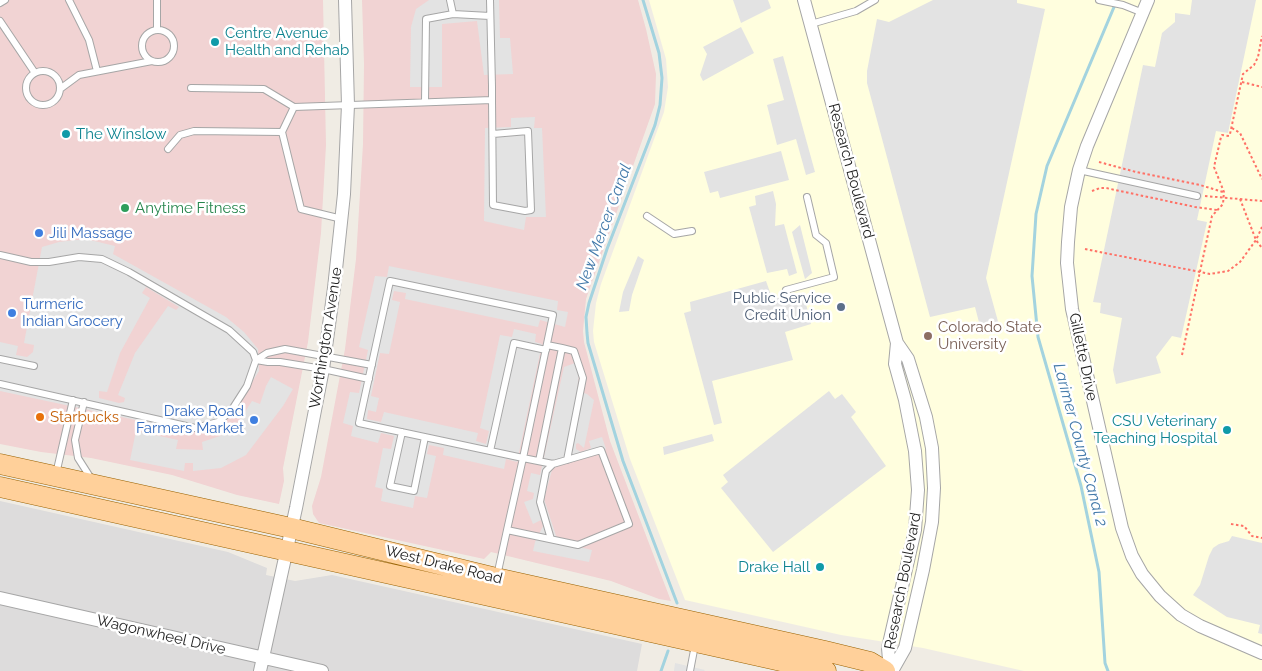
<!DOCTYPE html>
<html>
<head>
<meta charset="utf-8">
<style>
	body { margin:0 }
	canvas { display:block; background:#f0ece4 }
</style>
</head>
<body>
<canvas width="1262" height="671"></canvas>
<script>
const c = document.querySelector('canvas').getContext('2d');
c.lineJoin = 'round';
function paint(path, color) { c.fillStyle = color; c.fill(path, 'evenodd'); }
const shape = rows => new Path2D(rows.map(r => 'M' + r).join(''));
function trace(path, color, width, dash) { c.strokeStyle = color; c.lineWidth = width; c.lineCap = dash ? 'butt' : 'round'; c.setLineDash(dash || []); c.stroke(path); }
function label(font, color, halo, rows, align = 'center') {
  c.font = font + ' Raleway,sans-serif'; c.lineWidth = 5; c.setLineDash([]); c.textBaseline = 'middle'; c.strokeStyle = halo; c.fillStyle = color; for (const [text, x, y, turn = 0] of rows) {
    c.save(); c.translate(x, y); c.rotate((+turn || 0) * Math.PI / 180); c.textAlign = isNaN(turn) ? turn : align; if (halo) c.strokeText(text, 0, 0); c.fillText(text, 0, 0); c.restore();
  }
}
paint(shape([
	[0,501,228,552,267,568,266,575,295,581,332,575,642,644,637,671,0,671]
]), '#dddcdc');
paint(shape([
	[0,0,323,0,326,145,321,233,308,342,283,468,284,481,279,504,237,495,172,475,91,458,41,452,0,444],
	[362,0,638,0,646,29,656,74,655,104,586,299,583,331,584,342,610,441,671,601,659,599,611,581,491,552,484,559,319,523,313,514,312,506,321,477,345,349,356,259,363,144,364,64]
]), '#f1d3d3');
paint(shape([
	[649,0,1262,0,1262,671,1024,671,923,648,841,635,685,600,630,459,594,342,593,331,596,303,601,284,664,112,668,87,666,59]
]), '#fffede');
paint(shape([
	[429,0,499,0,500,38,510,38,513,74,484,75,477,21,442,24,442,87,410,87,411,27,416,9],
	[733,0,768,0,771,8,741,23],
	[933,0,1017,0,1017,3,1045,9,986,278,999,325,981,330,975,307,930,317,867,83,867,71,877,19,889,22],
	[1192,0,1256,0,1228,133,1216,131,1197,220,1207,222,1181,338,1172,336,1156,357,1161,373,1116,384,1113,370,1122,318,1100,313,1101,303,1093,302,1143,65,1155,67,1162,33,1175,22,1175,13,1190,15],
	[741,27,754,53,703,81,700,75,707,54,703,47],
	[783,56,815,172,806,175,796,139,777,145,767,105,784,100,773,59],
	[535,117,534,128,542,128,546,217,526,217,524,230,484,221,485,128,511,127,511,118],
	[781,151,789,180,720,198,718,191,710,193,704,172],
	[773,191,776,204,775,226,784,224,797,273,789,276,787,269,767,273,749,207,756,205,755,196],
	[800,225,812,273,805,279,792,232],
	[75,240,90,240,115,246,113,254,226,317,244,332,258,349,259,371,232,414,206,431,187,431,0,391,0,342,18,346,16,355,27,357,33,352,34,345,24,343,42,247,59,242],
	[146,287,179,307,176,310,168,306,135,353,118,395,125,398,124,402,119,403,99,398,99,391,107,392,120,353,150,298,142,293],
	[638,256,644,260,632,295,629,311,619,312,623,292],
	[389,266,558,301,557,310,568,312,565,327,540,320,538,327,405,299,406,293,394,291,392,300,400,302,389,354,380,353,371,396,379,398,376,412,368,410,367,419,381,422,384,412,478,433,476,441,486,444,489,431,480,428,500,335,512,337,514,329,536,334,535,342,542,344,517,462,506,459,504,469,443,455,444,448,429,445,427,454,436,456,427,498,415,496,413,508,381,501,383,489,375,487,383,448,391,449,394,436,381,433,378,443,351,436,353,426,343,423,350,392,359,393,368,350,359,347,375,276,387,277],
	[766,281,771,295,784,300,804,296,811,324,785,332,793,360,712,381,722,423,714,425,684,313,691,311,690,302],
	[575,363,579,374,577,391,587,394,594,400,584,448,578,443,576,444,576,449,581,452,591,448,589,441,602,437,606,449,553,466,544,499,558,542,592,550,589,562,533,551,535,542,543,526,541,520,533,524,524,502,533,499,534,493,527,491,531,473,540,475,564,367],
	[271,377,293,389,283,406,246,455,221,468,193,471,193,463,185,463,184,471,130,460,136,431,178,440,176,449,203,450,202,442,220,436,228,431,239,421,252,401,260,404,266,386],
	[829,391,835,399,842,394,856,412,851,417,886,466,773,552,721,488,728,482,723,475],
	[712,434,714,441,664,455,663,447],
	[1232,536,1262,543,1262,634,1258,633,1260,625,1227,617,1193,595,1200,585,1209,556,1213,548,1219,544,1229,541],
	[675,663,705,670,704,671,674,671]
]), '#e3e3e3');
trace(shape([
	[643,0,659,53,662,78,660,105,655,125,607,249,589,303,586,317,587,333,588,343,623,461,677,603],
	[661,671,668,651],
	[1108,671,1105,663,1099,572,1081,486,1038,337,1032,276,1036,214,1047,166,1117,0]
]), '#a3d3df', 3);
const service = shape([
	[69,0,89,40,97,71],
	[450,0,453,14,490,16],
	[490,0,492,86,492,100,493,205,525,211,531,210,528,131,493,134],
	[1099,0,1123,5,1143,13],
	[0,3,5,0],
	[0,21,35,73],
	[811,24,856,11,875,0],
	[157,30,157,0],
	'142 46a16 16 0 1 1 32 0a16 16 0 1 1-32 0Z',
	'26 88a17 17 0 1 1 34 0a17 17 0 1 1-34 0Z',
	[191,88,264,89,294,107,492,100],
	[60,89,79,75,152,61],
	[425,102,426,19,453,14],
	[282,132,301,209,342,219],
	[168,149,180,135,194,131,282,132,294,107],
	[1079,170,1197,196],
	[647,216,674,234,692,231],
	[0,255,31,262,49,262,79,257,102,259,129,272,229,330,253,352,256,360],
	[786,290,834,277,826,243,816,235,807,197],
	[547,345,562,348],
	[0,359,34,366],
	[256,360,268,362,280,362,323,369,369,379],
	[0,384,195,428,218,422,231,411,247,386,256,360,267,353,285,349,372,365],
	[84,402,75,440,78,458,92,480],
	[402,432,390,486,414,491,425,437],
	[490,451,514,343,546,350],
	[539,461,562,348,574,351,583,378,567,460],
	[56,474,73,400],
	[551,539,540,502,546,471,553,464],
	[497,576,507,530,523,458,553,315,390,281,359,423,523,458,553,464,601,450,629,524,578,545,507,530],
	[690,671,695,645]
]);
const minor = shape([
	[804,0,897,343,908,359,926,417,932,448,934,488,932,522,923,570,905,648,892,671],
	[1148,0,1087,146,1079,170,1071,207,1068,242,1067,263,1072,309,1122,528,1132,556,1142,574,1160,596,1181,615,1200,626,1262,653],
	[0,598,322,671],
	[260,671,296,508,323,369,334,288,344,194,348,105,345,0],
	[890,671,888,648,915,530,918,490,915,451,905,400,895,364,897,343]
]);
const primary = shape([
	[0,464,291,528,496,578,825,651,870,662,885,671],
	[0,487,826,671]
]);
trace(service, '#a6a6a6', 8);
trace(minor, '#a6a6a6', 14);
trace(primary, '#996200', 21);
trace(shape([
	[1242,82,1262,87],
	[1232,128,1240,133,1262,179],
	[1099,162,1136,172,1200,185,1223,192],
	[1092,191,1100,188,1106,188,1195,207,1217,210],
	[1205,196,1262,201],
	[1240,199,1256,240,1262,248],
	[1085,249,1210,274,1228,271,1240,262,1256,240,1262,227],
	[1182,355,1212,216,1223,204,1224,192,1214,167,1221,137,1222,135,1229,136,1230,134,1243,74,1254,65,1258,57,1262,36],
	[1231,524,1244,526,1252,536,1262,538]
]), '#ff7166', 2, [2.5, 2.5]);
trace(service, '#fff', 6);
trace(minor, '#fff', 12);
trace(primary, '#ffd09a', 20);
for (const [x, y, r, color] of [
	[215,42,5,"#0f9aa8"],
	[66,134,5,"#0f9aa8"],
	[125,208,5,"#2e9e5b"],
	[39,233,5,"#3f7fe0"],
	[841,307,5,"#5c6f8a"],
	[12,313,5,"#3f7fe0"],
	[928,336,5,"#8d6e63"],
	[40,417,5,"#e8710a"],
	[254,420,5,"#3f7fe0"],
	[1227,430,5,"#0f9aa8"],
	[820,567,5,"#0f9aa8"]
]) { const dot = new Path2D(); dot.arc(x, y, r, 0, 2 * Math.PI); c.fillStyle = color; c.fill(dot); trace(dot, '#fff', 2); }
label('15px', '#0d838f', '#fff', [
	["Centre Avenue",225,33],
	["Health and Rehab",225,50],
	["The Winslow",76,134],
	["CSU Veterinary",1217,421,"right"],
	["Teaching Hospital",1217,438,"right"],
	["Drake Hall",810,567,"right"]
], 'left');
label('15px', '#1f1f1f', '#fff', [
	["Research Boulevard",851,171,75],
	["Worthington Avenue",326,338,-81],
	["Gillette Drive",1083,357,78],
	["West Drake Road",444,565,14],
	["Research Boulevard",903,581,-79],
	["Wagonwheel Drive",161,635,13]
]);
label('15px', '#27864d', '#fff', [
	["Anytime Fitness",135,208]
], 'left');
label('15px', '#366cbe', '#fff', [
	["Jili Massage",49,233],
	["Turmeric",22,304],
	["Indian Grocery",22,321],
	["Drake Road",244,411,"right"],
	["Farmers Market",244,428,"right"]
], 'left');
label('15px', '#4e5e75', '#fff', [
	["Public Service",831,298],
	["Credit Union",831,315]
], 'right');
label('15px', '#785e54', '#fff', [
	["Colorado State",938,327],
	["University",938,344]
], 'left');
label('15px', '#c56008', '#fff', [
	["Starbucks",50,417]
], 'left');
label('italic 16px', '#447aaa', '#fff', [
	["New Mercer Canal",604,227,-70],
	["Larimer County Canal 2",1080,445,75]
]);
</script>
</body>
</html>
